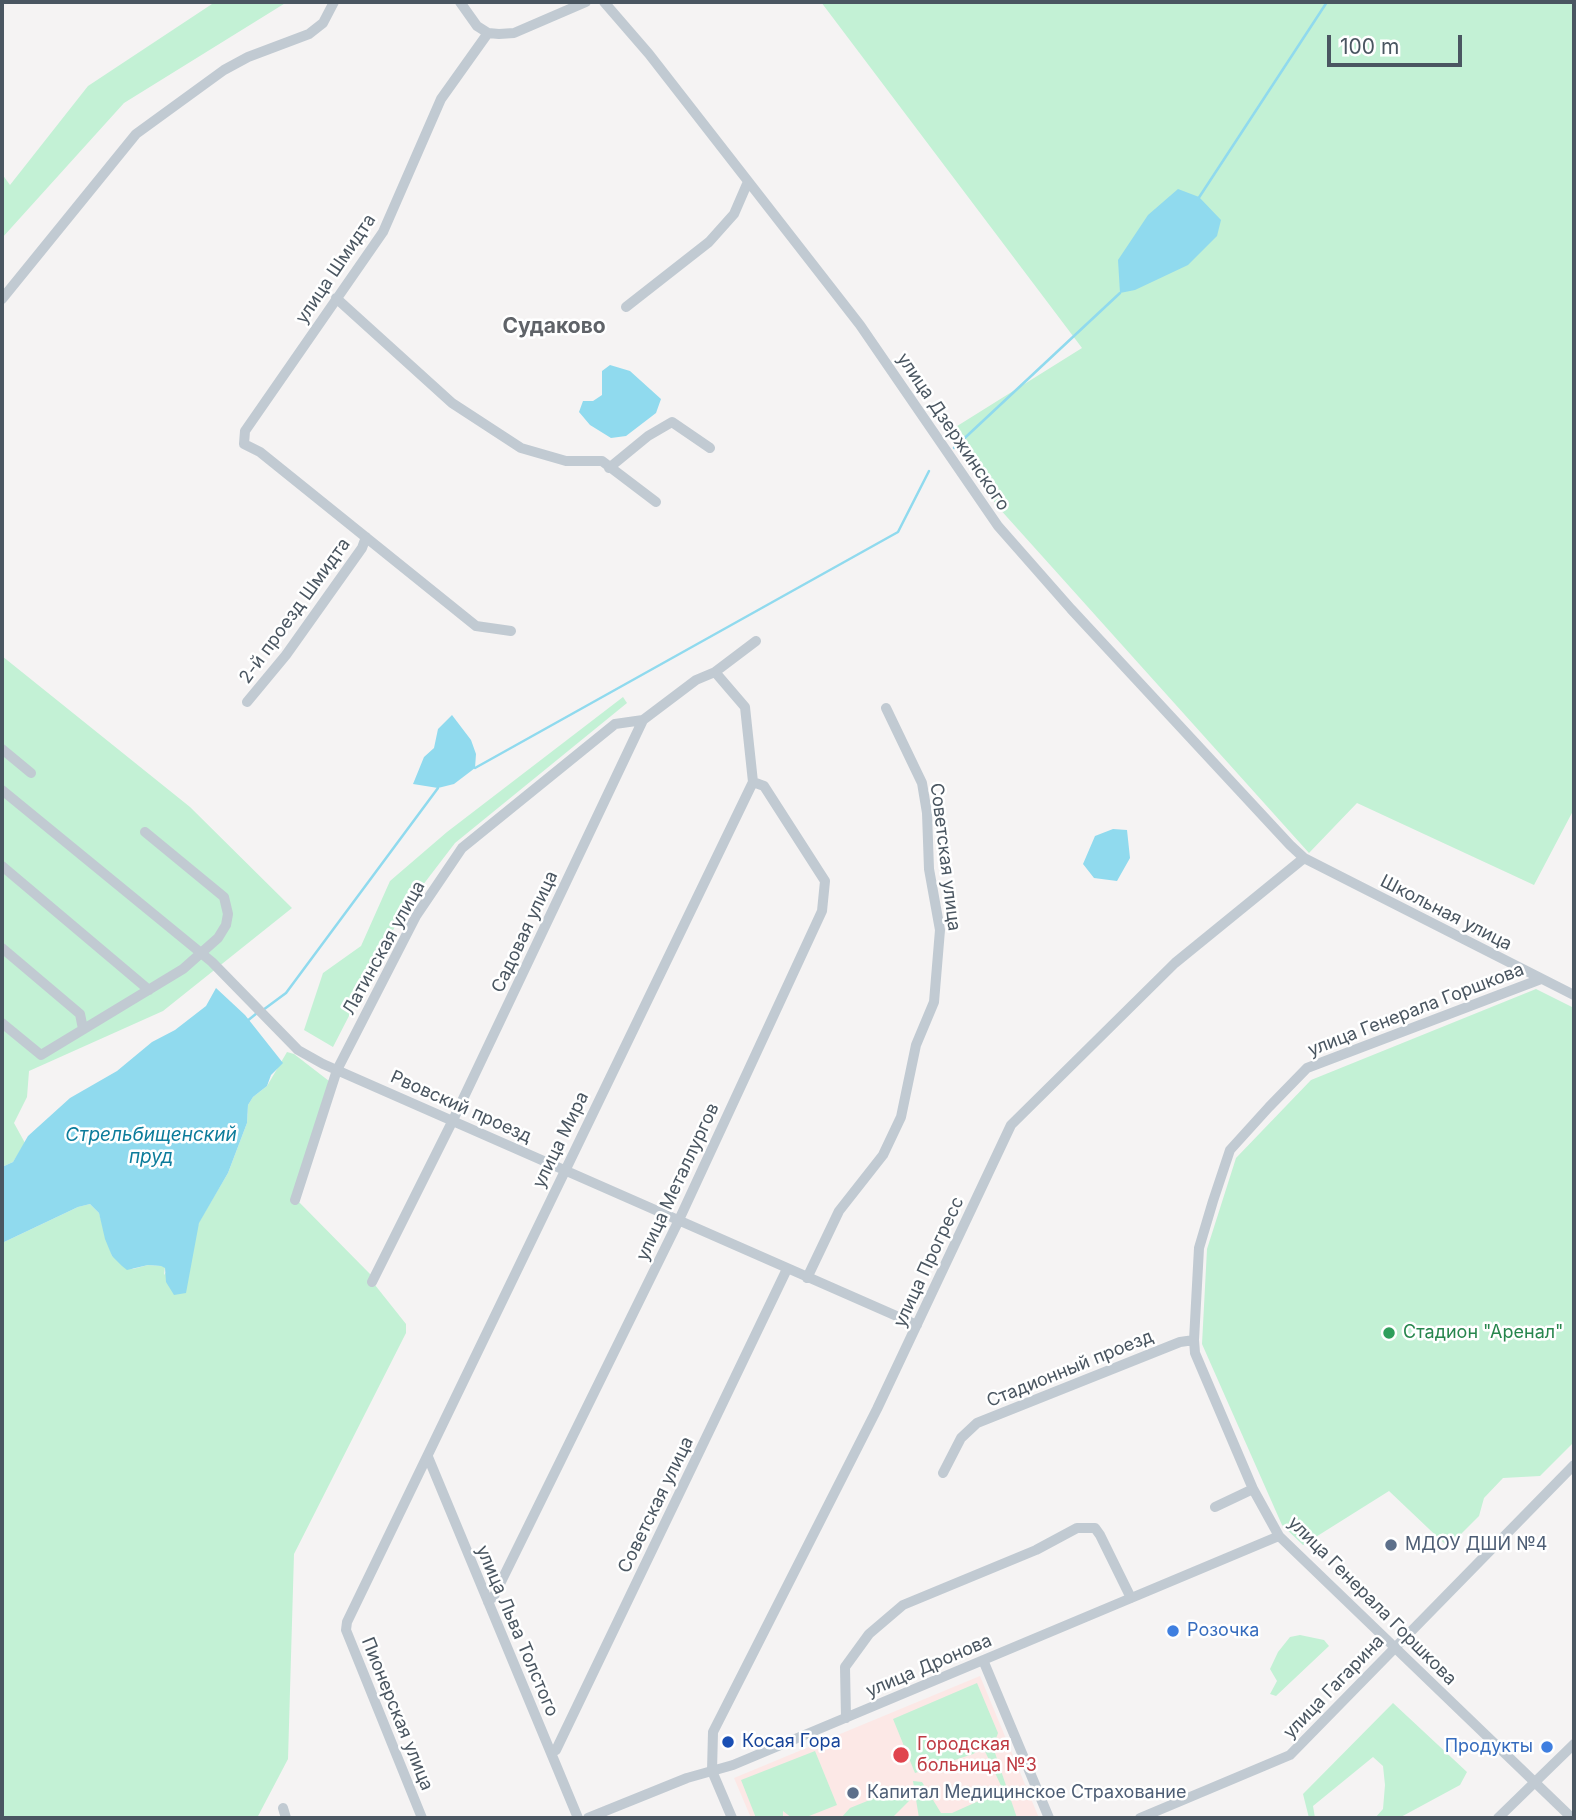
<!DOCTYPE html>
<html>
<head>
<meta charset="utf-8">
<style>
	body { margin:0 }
	#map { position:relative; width:1576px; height:1820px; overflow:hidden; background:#f5f3f3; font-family:Inter,sans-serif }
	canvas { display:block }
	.frame { position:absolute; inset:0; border:4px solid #4a5661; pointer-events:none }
	.scale { position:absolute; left:1327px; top:35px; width:135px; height:32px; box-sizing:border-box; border:4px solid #4a5661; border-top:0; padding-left:9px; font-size:21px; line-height:24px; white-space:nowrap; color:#4a5661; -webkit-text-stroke:5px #fff; paint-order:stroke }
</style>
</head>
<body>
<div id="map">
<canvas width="1576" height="1820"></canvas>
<div class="frame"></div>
<div class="scale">100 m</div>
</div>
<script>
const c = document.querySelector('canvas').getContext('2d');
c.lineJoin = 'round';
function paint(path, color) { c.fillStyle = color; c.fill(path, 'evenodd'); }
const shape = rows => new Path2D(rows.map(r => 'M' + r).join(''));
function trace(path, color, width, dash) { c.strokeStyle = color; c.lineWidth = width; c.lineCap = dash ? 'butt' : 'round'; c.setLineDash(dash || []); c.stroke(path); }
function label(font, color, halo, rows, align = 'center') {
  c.font = font + ' Inter,sans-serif'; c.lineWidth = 5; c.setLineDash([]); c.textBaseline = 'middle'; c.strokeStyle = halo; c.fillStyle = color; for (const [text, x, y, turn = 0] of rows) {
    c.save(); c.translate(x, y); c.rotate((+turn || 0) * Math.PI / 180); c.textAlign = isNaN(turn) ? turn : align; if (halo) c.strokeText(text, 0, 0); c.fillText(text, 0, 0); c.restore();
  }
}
paint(shape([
	[980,1676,1039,1818,751,1818,734,1778]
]), '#fce8e6');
paint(shape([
	[215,2,287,2,124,103,2,238,2,174,10,185,88,86],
	[821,2,1574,2,1574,809,1534,885,1357,803,1309,853,998,507,946,433,1082,348],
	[2,656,190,807,292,908,163,1011,29,1071,27,1097,14,1123,25,1143,13,1162,2,1167],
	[623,697,627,703,455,843,403,911,333,1047,304,1030,323,973,361,946,390,881,447,832],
	[1536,989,1574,1008,1574,1442,1540,1476,1503,1478,1484,1498,1479,1516,1448,1547,1389,1491,1303,1545,1282,1525,1202,1344,1207,1249,1236,1158,1311,1080],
	[287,1052,294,1054,329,1081,294,1197,371,1275,375,1285,406,1324,406,1333,294,1554,288,1759,257,1818,2,1818,2,1243,78,1207,90,1204,99,1213,112,1256,133,1269,148,1265,161,1266,165,1267,164,1275,194,1238,199,1222,228,1173,247,1123,248,1105,253,1097,267,1086],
	[1300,1635,1324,1640,1329,1646,1276,1696,1270,1694,1277,1681,1270,1669,1278,1652,1290,1637],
	[977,1683,998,1733,993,1747,1017,1818,919,1818,913,1781,922,1782,941,1813,952,1813,1003,1790,983,1747,973,1754,915,1773,893,1719],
	[1393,1703,1467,1772,1460,1785,1399,1818,1375,1818,1383,1809,1385,1785,1383,1766,1373,1757,1313,1806,1315,1818,1309,1818,1303,1794],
	[815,1751,837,1805,804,1818,792,1818,783,1811,783,1818,756,1818,741,1780],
	[904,1786,910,1800,892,1818,841,1818,850,1808]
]), '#c3f1d5');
paint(shape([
	[1178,189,1199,197,1221,220,1217,236,1188,265,1135,290,1120,293,1118,260,1148,215],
	[610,365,630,371,661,399,656,413,626,436,611,438,590,425,579,412,583,401,593,401,602,395,602,371],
	[452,715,471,740,476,754,475,768,454,784,438,788,413,784,424,757,434,748,438,729],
	[1113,829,1127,830,1130,858,1117,881,1094,878,1083,864,1095,836],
	[216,988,245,1015,283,1063,271,1075,267,1086,253,1097,248,1105,247,1123,228,1173,199,1223,186,1293,174,1295,166,1282,165,1268,161,1266,148,1265,127,1270,122,1266,112,1256,105,1239,99,1213,90,1204,78,1207,2,1243,2,1167,13,1162,28,1136,70,1098,117,1071,152,1042,175,1030,206,1006]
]), '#90daee');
trace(shape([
	[1198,199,1327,2],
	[954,448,1120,293],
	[475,768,898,532,929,471],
	[263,1010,286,993,438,788],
	[246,1022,257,1013]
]), '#90daee', 2.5);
trace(shape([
	[460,2,477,26,488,33,499,34,514,33,586,2],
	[604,2,649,54,860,325,998,526,1071,609,1290,845,1304,858,1574,995],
	[488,33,441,99,383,232,245,431,244,444,260,452,476,626,511,631],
	[336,298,452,403,521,448,566,461,602,461,656,502],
	[2,299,136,134,224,70,248,57,309,34,323,23,334,2],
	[626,307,709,242,734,214,747,184],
	[609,468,648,436,672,422,710,448],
	[247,702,286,655,362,548,366,537],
	[2,749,31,773],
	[2,790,212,962,298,1050,323,1064,917,1325],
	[2,866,149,990],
	[2,948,80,1014,83,1029],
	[1541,979,1307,1068,1269,1107,1230,1150,1213,1201,1199,1248,1194,1340,1195,1353,1253,1489,1279,1536,1572,1818],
	[2,1023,41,1055,183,969,218,938,226,925,228,914,224,897,145,832],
	[295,1200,337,1070,416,916,462,848,615,724,643,720],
	[807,1278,839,1211,883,1155,901,1117,916,1045,934,1002,940,930,929,869,927,813,922,783,886,708],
	[372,1282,453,1120,643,720,696,680,715,672,756,641],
	[428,1457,578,1818],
	[943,1473,961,1438,977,1423,1180,1342,1194,1340],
	[1215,1507,1253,1489],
	[488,1602,494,1596,678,1222,822,911,825,881,764,786,753,782],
	[983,1660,1049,1818],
	[846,1718,845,1667,869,1634,903,1605,1036,1550,1077,1528,1095,1528,1100,1535,1131,1598],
	[551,1752,556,1750,787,1269],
	[283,1808,286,1818],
	[422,1818,346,1630,347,1622,753,782,745,707,715,672],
	[588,1818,687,1778,733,1765,1279,1536],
	[732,1818,712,1771,713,1732,877,1409,1011,1125,1175,963,1304,858],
	[1140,1818,1290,1755,1574,1465],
	[1498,1818,1574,1744]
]), '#c1cad2', 10);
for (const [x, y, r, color] of [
	[1389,1333,7,"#2e9e5b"],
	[1391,1545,7,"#5c6f8a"],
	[1173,1631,7,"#3f7fe0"],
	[728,1742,7,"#1a4fb4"],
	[1547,1747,7,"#3f7fe0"],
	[901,1755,9,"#e0444e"],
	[853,1793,7,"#5c6f8a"]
]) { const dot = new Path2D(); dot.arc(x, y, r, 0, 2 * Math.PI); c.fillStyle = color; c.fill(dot); trace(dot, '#fff', 2.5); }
label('18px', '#4a5661', '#fff', [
	["улица Шмидта",336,269,-56],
	["улица Дзержинского",953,432,56],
	["2-й проезд Шмидта",295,611,-54],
	["Советская улица",945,857,83],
	["Школьная улица",1446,913,27],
	["Садовая улица",525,932,-65],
	["Латинская улица",384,948,-61],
	["улица Генерала Горшкова",1416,1010,-21],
	["Рвовский проезд",461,1107,24],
	["улица Мира",561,1140,-64],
	["улица Металлургов",678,1182,-65],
	["улица Прогресс",929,1262,-65],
	["Стадионный проезд",1070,1369,-22],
	["Советская улица",656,1505,-64],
	["улица Генерала Горшкова",1372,1601,45],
	["улица Льва Толстого",517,1631,67],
	["улица Дронова",929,1666,-23],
	["улица Гагарина",1334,1687,-46],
	["Пионерская улица",397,1714,68]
]);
label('18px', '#27864d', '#fff', [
	["Стадион \"Аренал\"",1403,1333]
], 'left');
label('18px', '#4e5e75', '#fff', [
	["МДОУ ДШИ №4",1405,1545],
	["Капитал Медицинское Страхование",867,1793]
], 'left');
label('18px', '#366cbe', '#fff', [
	["Розочка",1187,1631],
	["Продукты",1533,1747,"right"]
], 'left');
label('18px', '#164399', '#fff', [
	["Косая Гора",742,1742]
], 'left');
label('18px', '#be3a42', '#fff', [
	["Городская",917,1745],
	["больница №3",917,1766]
], 'left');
label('italic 19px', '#0c7c9b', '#fff', [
	["Стрельбищенский",151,1135],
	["пруд",151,1157]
]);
label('bold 21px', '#5f6368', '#fff', [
	["Судаково",554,327]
]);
</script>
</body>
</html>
